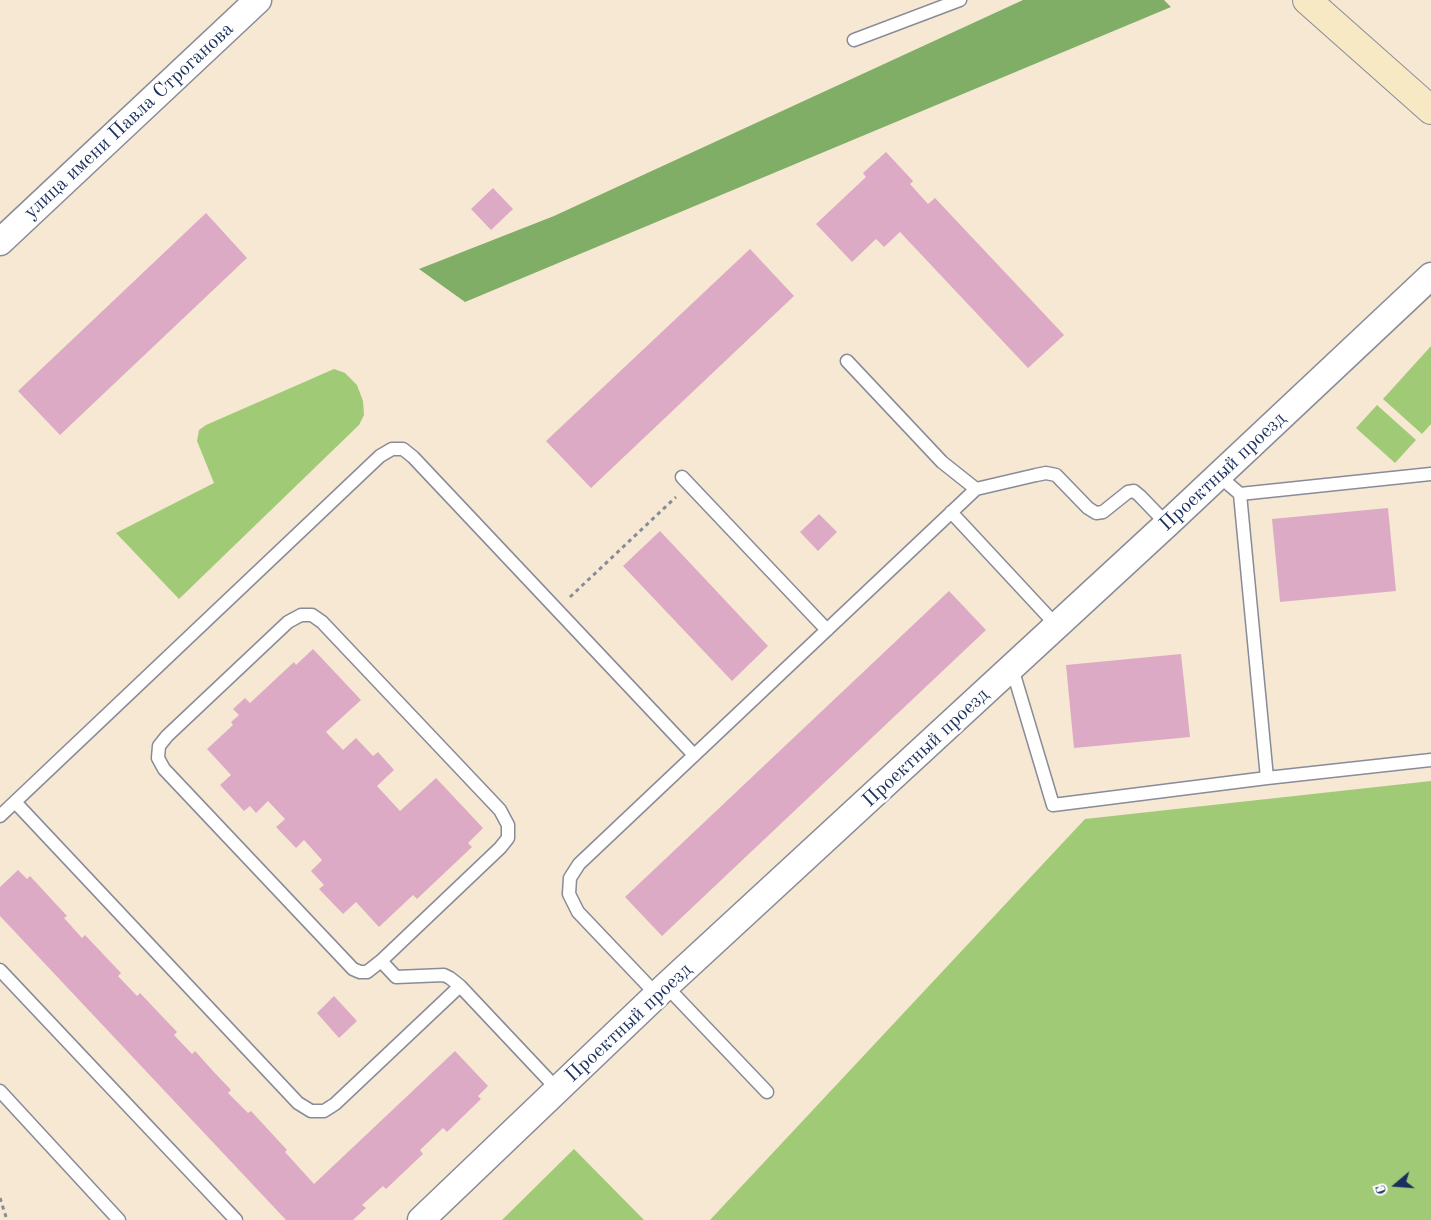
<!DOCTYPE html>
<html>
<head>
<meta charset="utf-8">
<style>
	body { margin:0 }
	#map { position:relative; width:1431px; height:1220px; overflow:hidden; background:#f6e8d3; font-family:"Old Standard TT",serif }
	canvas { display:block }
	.north { position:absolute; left:1371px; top:1160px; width:50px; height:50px; -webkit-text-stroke:4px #fff; paint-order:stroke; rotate:252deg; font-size:14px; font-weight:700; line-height:20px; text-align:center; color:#1b2f5e }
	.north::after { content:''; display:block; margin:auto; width:18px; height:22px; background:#1b2f5e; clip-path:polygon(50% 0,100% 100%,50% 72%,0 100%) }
</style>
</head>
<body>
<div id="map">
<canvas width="1431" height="1220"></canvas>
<div class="north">С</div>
</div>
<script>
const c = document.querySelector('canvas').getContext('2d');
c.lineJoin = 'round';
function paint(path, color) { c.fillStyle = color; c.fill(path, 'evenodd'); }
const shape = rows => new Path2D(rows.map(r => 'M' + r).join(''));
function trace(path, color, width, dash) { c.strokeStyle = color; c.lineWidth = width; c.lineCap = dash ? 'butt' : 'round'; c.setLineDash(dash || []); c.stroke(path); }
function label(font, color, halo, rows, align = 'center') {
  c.font = font + ' "Old Standard TT",serif'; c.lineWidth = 5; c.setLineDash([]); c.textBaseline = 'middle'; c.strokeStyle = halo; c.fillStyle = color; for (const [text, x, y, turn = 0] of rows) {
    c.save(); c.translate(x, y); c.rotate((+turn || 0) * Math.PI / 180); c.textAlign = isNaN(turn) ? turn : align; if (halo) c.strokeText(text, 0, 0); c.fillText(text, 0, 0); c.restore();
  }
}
paint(shape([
	[1431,346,1431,424,1422,434,1383,399],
	[334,369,345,373,357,385,363,401,364,415,359,425,179,599,116,533,214,483,197,441,199,430,206,425],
	[1377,405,1416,440,1395,463,1356,428],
	[1431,781,1431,1220,710,1220,1085,819],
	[574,1149,644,1220,502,1220]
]), '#a1ca76');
paint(shape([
	[1023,0,1164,0,1171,7,465,302,419,269,554,216]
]), '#80ae67');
paint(shape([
	[886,152,913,181,910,184,928,204,935,198,1064,335,1028,368,900,232,884,247,876,239,852,262,816,224,866,177,863,173],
	[493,188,513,209,491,230,471,209],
	[206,213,247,258,60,435,18,391],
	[750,249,794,296,591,488,546,441],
	[1388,508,1396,591,1280,602,1272,519],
	[819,514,837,532,818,551,800,532],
	[660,531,768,646,732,681,623,566],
	[949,591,986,630,662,936,625,897],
	[313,649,361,700,326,732,343,750,356,738,373,756,378,752,394,770,377,786,400,811,436,778,483,828,468,843,472,847,417,899,413,895,379,927,356,902,343,914,319,889,324,885,311,871,322,860,304,840,296,848,276,827,285,819,268,801,256,813,250,806,244,811,220,785,231,775,207,749,233,725,231,722,239,715,233,709,245,698,250,703,294,662,296,665],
	[1181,654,1190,737,1074,748,1066,665],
	[18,870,27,879,30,876,67,916,64,918,82,938,85,935,121,973,118,976,137,996,140,993,177,1032,174,1035,192,1054,195,1051,213,1071,231,1090,228,1093,248,1113,251,1111,287,1150,285,1152,314,1184,455,1051,488,1086,478,1096,481,1099,447,1132,443,1128,420,1150,423,1154,386,1189,383,1186,362,1205,366,1208,353,1220,286,1220,0,916,0,887],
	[334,996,357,1021,339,1038,317,1013]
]), '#ddaac5');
const service = shape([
	[854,40,960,0],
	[847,361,942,462,976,489],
	[1219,476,1240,494,1267,778],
	[682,477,827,630],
	[1240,494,1431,474],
	[951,512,1057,626],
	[1012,668,1053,805,1267,778,1431,760],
	[15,802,298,1103,311,1111,324,1111,335,1104,460,986,558,1090],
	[0,816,380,456,392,449,403,449,413,457,694,755],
	[381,961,367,972,360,972,353,969,164,769,158,758,159,746,167,736,288,622,301,615,312,615,322,622,500,810,508,825,508,838,500,848,381,961,396,977,444,975,450,978,460,986],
	[0,970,236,1220],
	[666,986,767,1092],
	[657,995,578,912,569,894,570,878,579,864,976,489,1036,475,1046,473,1056,475,1088,508,1096,513,1103,512,1128,492,1134,491,1140,496,1167,524],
	[0,1091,119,1220]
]);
const minor = shape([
	[0,242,258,0],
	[421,1220,666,986,1167,524,1431,276]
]);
const secondary = shape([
	[1307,0,1431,110]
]);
trace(service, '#888c98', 15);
trace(minor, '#888c98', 29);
trace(secondary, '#888c98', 30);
trace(shape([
	[570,597,676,497],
	[0,1198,7,1220]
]), '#888c98', 3, [4, 4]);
trace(service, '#fff', 12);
trace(minor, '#fff', 26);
trace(secondary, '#f7e9c3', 28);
label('20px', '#1b2f5e', '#fff', [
	["улица имени Павла Строганова",129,121,-43],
	["Проектный проезд",1223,472,-43],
	["Проектный проезд",926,748,-43],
	["Проектный проезд",629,1023,-43]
]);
</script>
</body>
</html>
